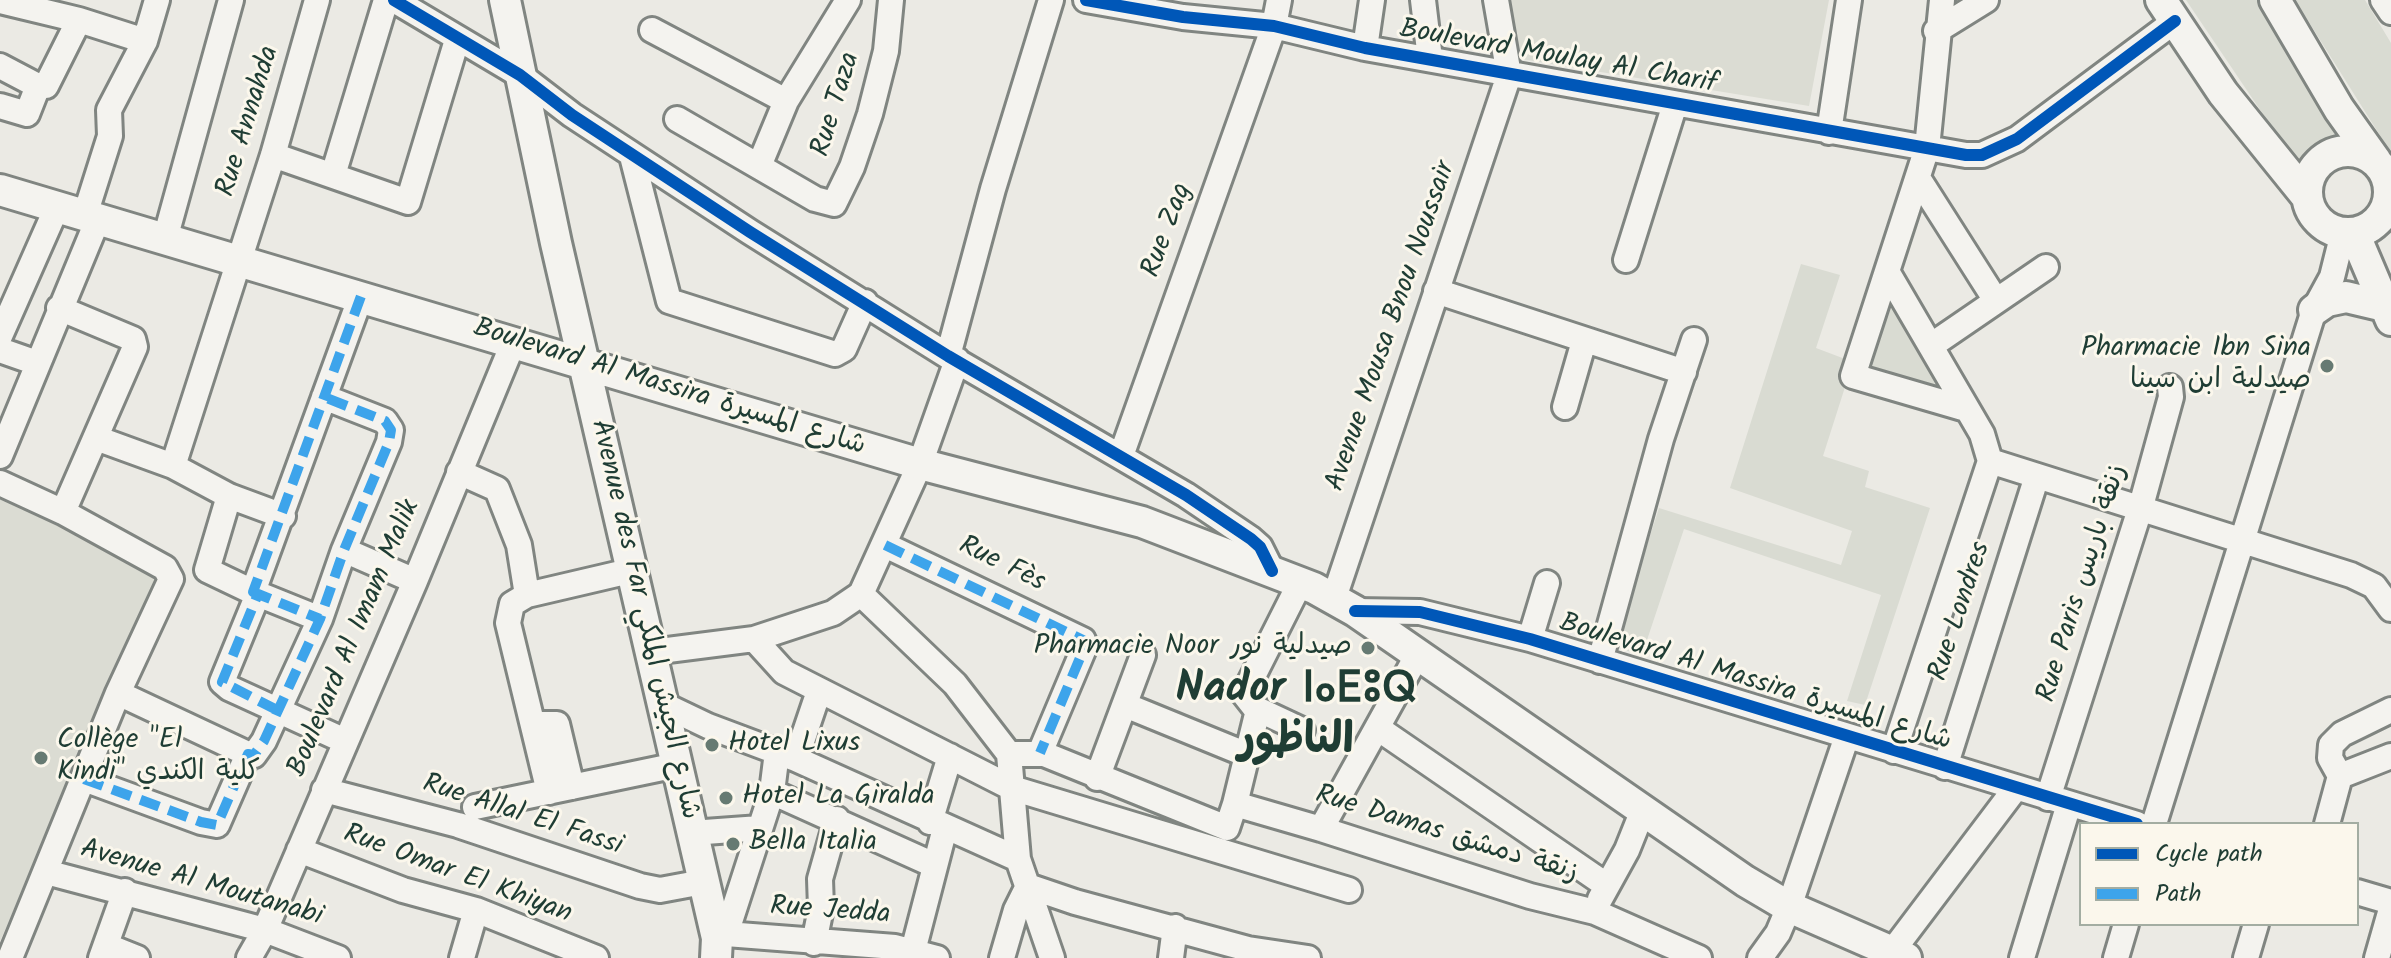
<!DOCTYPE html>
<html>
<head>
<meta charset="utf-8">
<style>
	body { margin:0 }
	#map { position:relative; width:2391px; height:958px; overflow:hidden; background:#ebeae4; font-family:Kalam,sans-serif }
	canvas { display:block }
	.legend { position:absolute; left:2079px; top:822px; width:280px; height:104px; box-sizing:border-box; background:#fbf7ec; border:2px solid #a3ada2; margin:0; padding:10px 14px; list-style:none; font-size:24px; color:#1f3d34 }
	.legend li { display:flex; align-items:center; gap:16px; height:40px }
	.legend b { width:40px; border:2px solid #a3ada2 }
</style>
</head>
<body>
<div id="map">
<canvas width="2391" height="958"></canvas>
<ul class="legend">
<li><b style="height:10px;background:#0057b8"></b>Cycle path</li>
<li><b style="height:10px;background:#3da4eb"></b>Path</li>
</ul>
</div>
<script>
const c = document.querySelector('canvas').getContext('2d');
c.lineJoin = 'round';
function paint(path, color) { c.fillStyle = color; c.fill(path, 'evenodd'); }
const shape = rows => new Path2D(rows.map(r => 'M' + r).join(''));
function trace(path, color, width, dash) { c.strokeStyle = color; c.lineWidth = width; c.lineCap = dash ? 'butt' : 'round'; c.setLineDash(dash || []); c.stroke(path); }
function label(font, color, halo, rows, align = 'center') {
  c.font = font + ' Kalam,"Playpen Sans Arabic","Noto Sans Tifinagh",sans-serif'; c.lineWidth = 6; c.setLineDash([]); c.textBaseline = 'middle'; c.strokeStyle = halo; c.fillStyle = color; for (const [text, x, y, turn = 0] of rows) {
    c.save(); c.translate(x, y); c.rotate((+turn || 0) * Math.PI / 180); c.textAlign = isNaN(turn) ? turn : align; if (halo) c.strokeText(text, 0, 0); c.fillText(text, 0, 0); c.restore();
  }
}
paint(shape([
	[1509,0,1829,0,1809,106,1515,58],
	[0,498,163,575,0,941]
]), '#dbdcd3');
paint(shape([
	[2186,0,2264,0,2352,139,2321,151,2302,172],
	[2295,0,2365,0,2391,43,2391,153],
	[1801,264,1840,275,1816,348,1853,362,1823,456,1869,471,1865,487,1930,508,1865,705,1847,701,1881,595,1684,529,1642,655,1614,647,1659,508,1841,565,1852,531,1730,488],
	[1891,293,1952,403,1864,376]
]), '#d9dbd2');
const minor = shape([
	[394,0,520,75,572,115,750,232,948,356,1186,495,1251,539,1260,547,1272,571],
	[1086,0,1183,17,1274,26,1365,48,1966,155,1982,155,2017,139,2175,21],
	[1423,0,1430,59],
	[1942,0,1927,148,1853,376,1966,409],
	[2383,0,2391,12],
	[0,1,79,20,145,41],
	[652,30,786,101],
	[1936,31,1986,0],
	[1365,48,1372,0],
	[0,66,38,86,46,86,79,20],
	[0,106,27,114,38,86],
	[677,119,815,199,834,204,852,167,870,114,886,51,891,0],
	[1829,132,1849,0],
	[273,155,408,202,457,40],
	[632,156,669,301,835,354,844,349,865,302],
	[759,166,786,101,848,0],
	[333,175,386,0],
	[1918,178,1995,299],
	[85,215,110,136,109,110,145,41,157,0],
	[165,239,231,0],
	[1626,260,1675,104],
	[1888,273,1982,434,1990,461,1894,751],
	[1436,291,1684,372],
	[59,308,133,339,135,347,63,512],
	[0,336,57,207],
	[1932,345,2046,267],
	[0,350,37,363],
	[948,356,993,189,1051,0],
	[1565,407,1584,341],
	[96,438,173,466,229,496,283,516],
	[0,456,98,219],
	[1121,456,1274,26,1279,0],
	[1990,461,2351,575,2374,586,2391,609],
	[173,466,273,155,317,0],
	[459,472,497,489,519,545,527,595,512,604,508,623,549,792],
	[0,483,63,512,165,568,171,579,118,693,10,958],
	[229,496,207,570,253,592],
	[885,545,1083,640,1085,646,1040,753],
	[344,550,415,581],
	[1300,583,1244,694,1255,708,1302,730],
	[258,594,253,592,361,296],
	[861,594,955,684,1009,754,1018,859,1052,958],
	[527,595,634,570],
	[1334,598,1509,75,1496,0],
	[1355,611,1420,612,1530,639,2137,824],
	[320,619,258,594,222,682,229,688,345,741],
	[754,639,784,672,1012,788,1349,890],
	[1530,639,1547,583],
	[652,652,754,639,833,613,861,594,920,464,957,360],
	[1600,661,1661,439,1694,340],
	[118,693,248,754],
	[662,704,708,726,796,759,1018,859],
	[1125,705,1245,754],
	[535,728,539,724,557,724,572,787],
	[1379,729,1606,885],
	[1009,754,1044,754,1227,828,1235,804,1321,829,1530,896,1595,912,1699,958],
	[796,759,819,691],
	[1945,767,2037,476],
	[2340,776,2391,756],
	[1097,778,1143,655],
	[84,779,201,822,217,825,248,754,254,755,264,741,320,619,344,550,389,442,391,430,385,421,324,397],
	[324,790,458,825,640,886,660,890,703,882],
	[772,792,934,865],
	[2048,798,2141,506,2171,397,2170,387],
	[1235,804,1258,710],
	[475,807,677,765],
	[930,822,950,756],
	[2154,824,2314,310,2332,277,2343,233],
	[2327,824,2340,776,2330,758,2331,745,2342,734,2391,710],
	[1321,829,1418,654],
	[691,833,760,828],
	[299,850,403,890,476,910,596,958],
	[46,872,265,930,338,958],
	[1028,886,1075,902,1248,949,1308,958],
	[2357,892,2391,902],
	[1600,899,1627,850,1643,810],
	[726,934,772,792,777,752],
	[717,938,726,934,895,947,937,958],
	[814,943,821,908,820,879,837,819],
	[107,946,137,958],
	[913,951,945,828],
	[1891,953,2015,789],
	[101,958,125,891],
	[249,958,265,930,415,581,514,341],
	[462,958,476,910],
	[1002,958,1016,910,1028,886],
	[1171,958,1175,927],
	[1760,958,1778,933,1789,907,1847,736],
	[2022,958,2069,804],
	[2116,958,2126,924],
	[2246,958,2256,924],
	[2377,958,2391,909]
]);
const major = shape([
	[505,0,556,243,717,938,716,958],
	[2161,0,2223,93,2307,197],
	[2275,0,2339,109,2376,161],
	'2307 192a41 41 0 1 1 82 0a41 41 0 1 1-82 0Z',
	[0,190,920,464,1142,522,1314,588,1355,611,1745,881,1789,907,1906,958],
	[2354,233,2391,320],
	[2314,310,2327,301,2346,297,2384,306]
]);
trace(minor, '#808581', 30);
trace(major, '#808581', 36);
trace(minor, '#f4f3ef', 24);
trace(major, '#f4f3ef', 30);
trace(shape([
	[885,545,1083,640,1085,646,1040,753],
	[258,594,253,592,361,296],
	[277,710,222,682,258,594,320,619],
	[84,779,201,822,217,825,248,754,254,755,264,741,320,619,344,550,389,442,391,430,385,421,324,397]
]), '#3da4eb', 10, [20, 10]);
trace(shape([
	[394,0,520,75,572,115,750,232,948,356,1186,495,1251,539,1260,547,1272,571],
	[1086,0,1183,17,1274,26,1365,48,1966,155,1982,155,2017,139,2175,21],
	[1355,611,1420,612,1530,639,2137,824]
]), '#0057b8', 12);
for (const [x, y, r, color] of [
	[2327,366,8,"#667a72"],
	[1368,648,8,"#667a72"],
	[712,745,8,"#667a72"],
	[41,758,8,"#667a72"],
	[726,798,8,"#667a72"],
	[733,844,8,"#667a72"]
]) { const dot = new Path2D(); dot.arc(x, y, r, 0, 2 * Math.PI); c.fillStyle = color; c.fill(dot); trace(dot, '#fbf7ec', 3); }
label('28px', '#1f3d34', '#fbf7ec', [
	["Boulevard Moulay Al Charif",1558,59,10],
	["Rue Taza",838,105,-73],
	["Rue Annahda",250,122,-73],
	["Rue Zag",1169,231,-70],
	["Avenue Mousa Bnou Noussair",1393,327,-71],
	["Boulevard Al Massira شارع المسيرة",669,389,17],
	["Rue Fès",1001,566,26],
	["Rue Paris زنقة باريس",2084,584,-73],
	["Rue Londres",1962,612,-72],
	["Avenue des Far شارع الجيش الملكي",643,620,77],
	["Boulevard Al Imam Malik",356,639,-67],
	["Boulevard Al Massira شارع المسيرة",1755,684,17],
	["Rue Allal El Fassi",522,817,18],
	["Rue Damas زنقة دمشق",1446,836,17],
	["Rue Omar El Khiyan",457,876,20],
	["Avenue Al Moutanabi",201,885,16],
	["Rue Jedda",830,913,4]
]);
label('28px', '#1f3d34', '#fbf7ec', [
	["Pharmacie Ibn Sina",2311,350,"right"],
	["صيدلية ابن سينا",2311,382,"right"],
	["Pharmacie Noor صيدلية نور",1352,648,"right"],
	["Collège \"El",57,742],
	["Kindi\" كلية الكندي",57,774],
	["Hotel Lixus",728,745],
	["Hotel La Giralda",742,798],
	["Bella Italia",749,844]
], 'left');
label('bold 44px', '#1f3d34', '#fbf7ec', [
	["Nador ⵏⴰⴹⵓⵕ",1296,694],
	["الناظور",1296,745]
]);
</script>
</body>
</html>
